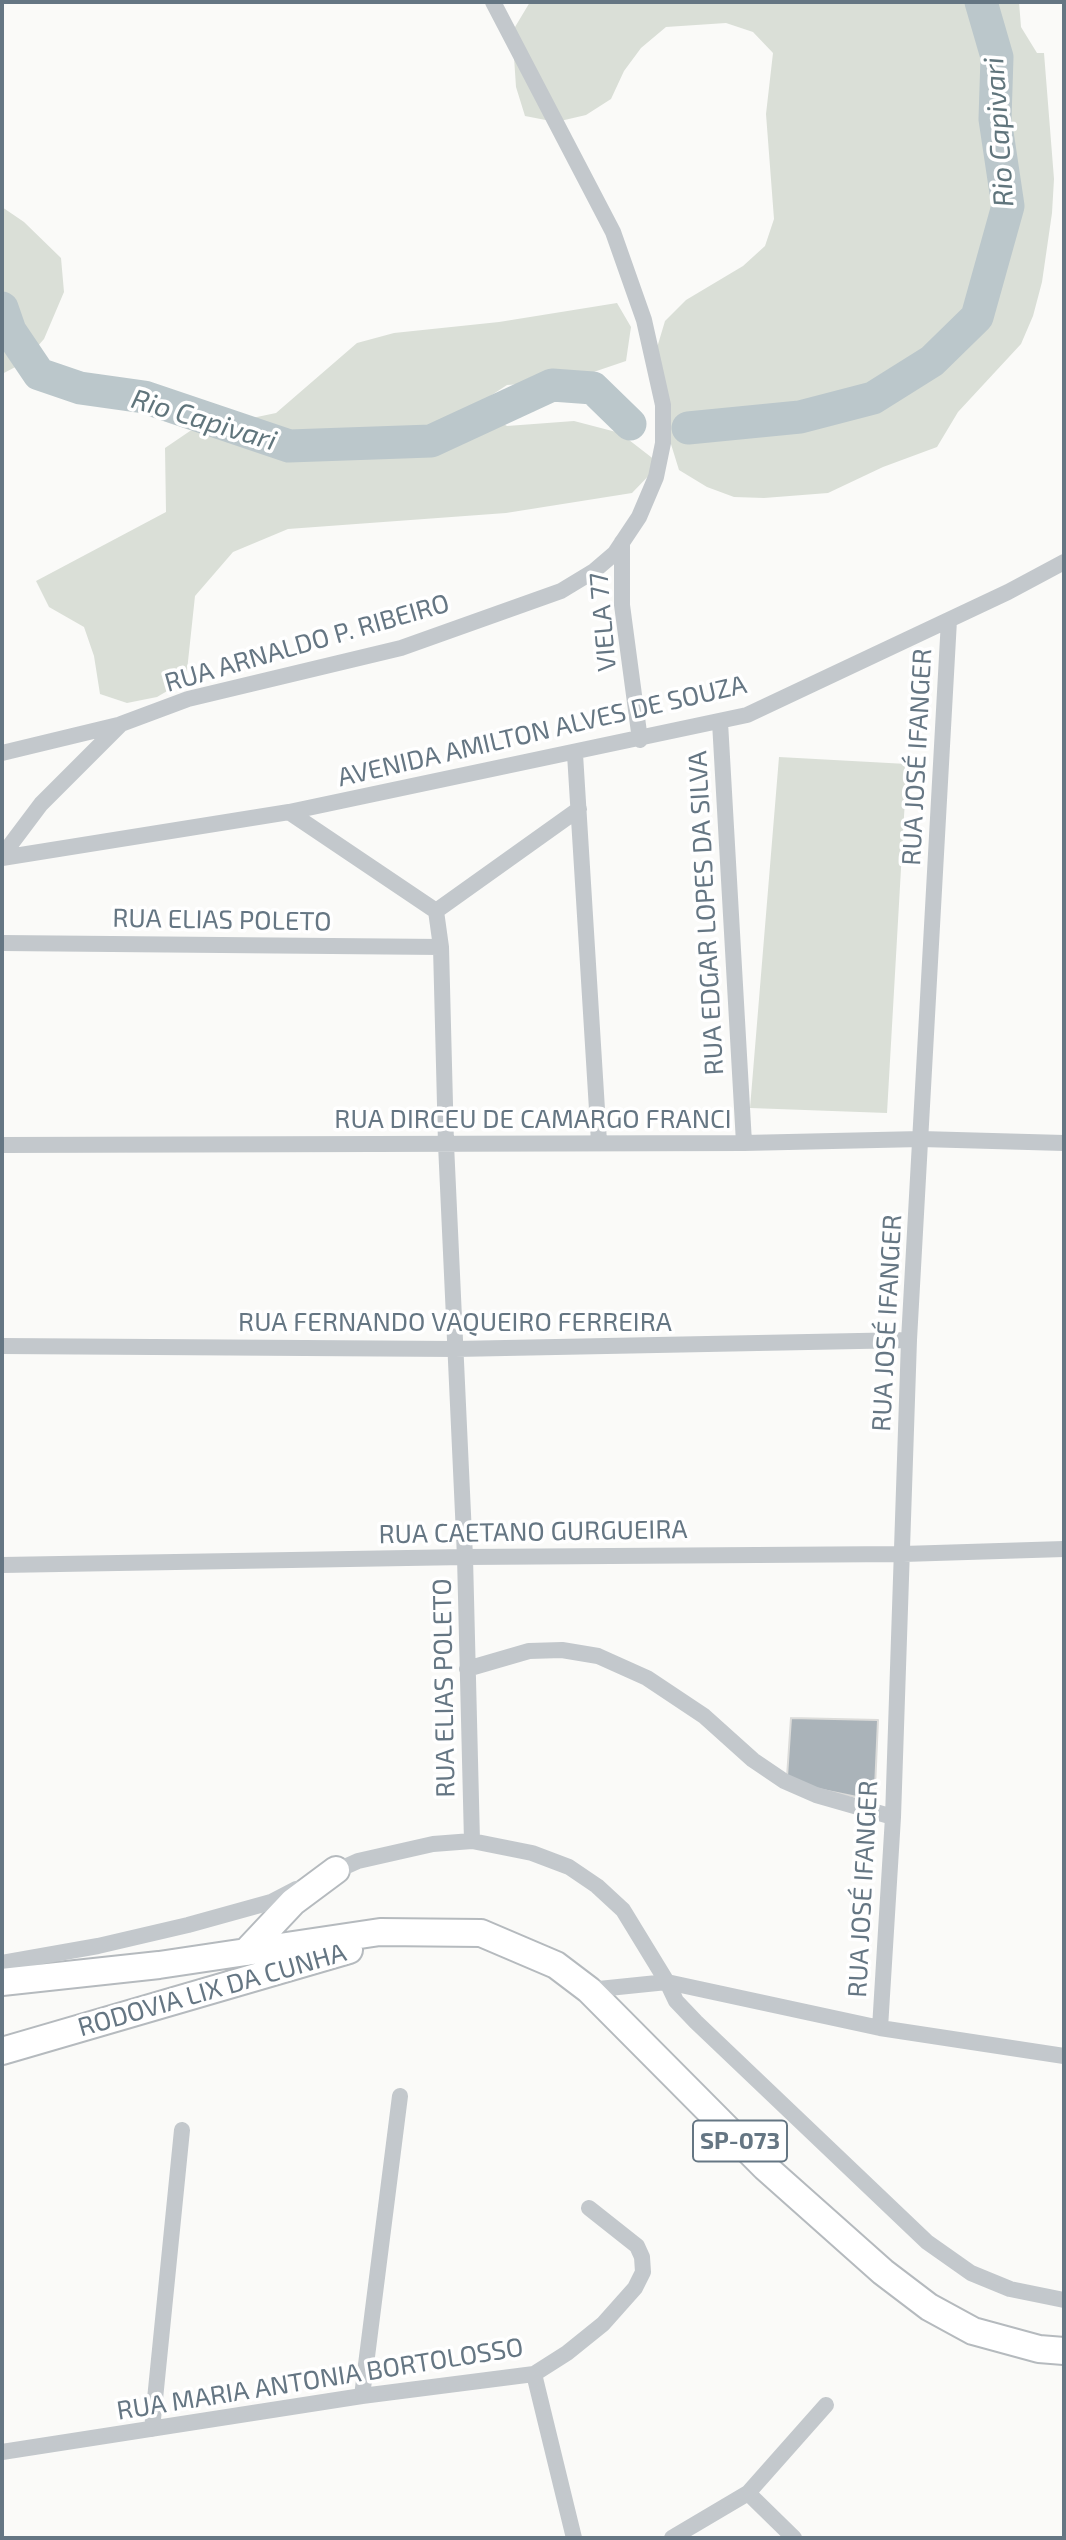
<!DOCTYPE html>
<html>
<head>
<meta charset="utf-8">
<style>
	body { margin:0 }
	#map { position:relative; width:1066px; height:2540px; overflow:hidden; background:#fafaf8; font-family:"Exo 2",sans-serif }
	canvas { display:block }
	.frame { position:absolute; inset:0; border:4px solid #657683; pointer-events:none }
</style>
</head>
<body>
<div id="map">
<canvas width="1066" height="2540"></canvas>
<div class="frame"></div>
</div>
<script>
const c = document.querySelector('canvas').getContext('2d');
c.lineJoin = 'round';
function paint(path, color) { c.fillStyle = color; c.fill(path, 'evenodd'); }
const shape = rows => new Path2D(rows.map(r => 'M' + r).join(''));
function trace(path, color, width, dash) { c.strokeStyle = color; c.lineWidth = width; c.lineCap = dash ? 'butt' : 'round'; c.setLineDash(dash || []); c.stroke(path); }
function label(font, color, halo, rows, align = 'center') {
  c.font = font + ' "Exo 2",sans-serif'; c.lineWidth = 7; c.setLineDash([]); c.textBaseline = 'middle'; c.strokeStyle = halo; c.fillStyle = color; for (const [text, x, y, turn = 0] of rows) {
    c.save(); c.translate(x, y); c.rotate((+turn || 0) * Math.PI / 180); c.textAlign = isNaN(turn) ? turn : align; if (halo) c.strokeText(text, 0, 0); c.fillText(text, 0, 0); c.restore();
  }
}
paint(shape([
	[530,2,1019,2,1021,27,1037,53,1044,53,1054,179,1052,213,1042,282,1033,316,1021,344,958,412,937,447,883,467,828,493,764,498,734,497,707,487,679,470,670,441,656,351,665,321,686,300,743,266,765,246,774,219,766,114,773,53,753,32,726,23,666,27,641,48,624,71,611,99,586,115,556,122,525,116,516,87,514,57,515,27],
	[2,207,24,222,61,258,64,292,44,339,23,363,2,374],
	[617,303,631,327,626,361,567,381,507,385,475,406,507,426,574,421,620,433,660,464,632,493,506,513,288,529,233,552,195,596,186,680,157,697,127,703,100,694,94,656,84,627,49,607,36,581,166,512,165,448,190,431,276,413,357,343,394,333,499,322],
	[779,757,907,764,887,1113,750,1108]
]), '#dadfd7');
trace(shape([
	[2,308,10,331,39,374,80,388,144,397,289,446,431,441,552,385,593,388,630,424],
	[688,428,800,417,873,398,932,361,977,317,1008,206,995,119,997,57,981,2]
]), '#bbc7cb', 33);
const building = shape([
	[791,1718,878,1720,875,1788,873,1792,857,1797,813,1788,787,1777,791,1718]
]);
paint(building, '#aab3b9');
trace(building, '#dcdcda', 2);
const primary = shape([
	[246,1952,293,1902,336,1870],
	[2,1982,159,1965,380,1932,481,1933,556,1965,589,1990,765,2167,883,2272,929,2307,973,2331,1039,2349,1064,2351],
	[2,2051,349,1950]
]);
trace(primary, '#b5babe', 30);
trace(shape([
	[622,542,622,605,640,740],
	[720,722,744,1143],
	[2,753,118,725],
	[575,754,599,1142],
	[289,812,436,911],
	[2,856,41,804,121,724,188,699,401,648,561,591,594,571,615,553,639,517,656,477,663,443,663,405,644,320,613,232,493,2],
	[2,858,289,812,747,715,1008,592,1064,562],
	[436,911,441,947,446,1144,465,1557,472,1841],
	[436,911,579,809],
	[2,943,441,947],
	[2,1145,744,1143,921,1139,1064,1143],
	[2,1346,455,1349,909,1340],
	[2,1565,465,1557,903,1554,1064,1549],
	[467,1669,529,1651,562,1650,598,1656,647,1678,704,1716,753,1760,784,1781,816,1795,893,1817],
	[329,1874,358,1861,433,1844,472,1841,532,1853,569,1867,597,1886,623,1910,667,1982,880,2028,1064,2056],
	[2,1963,98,1946,188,1925,271,1902,296,1889],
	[589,1990,667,1982,676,2001,696,2022,927,2242,971,2273,1010,2289,1064,2300],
	[880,2028,893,1817,909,1340,949,620],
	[534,2374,574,2538],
	[362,2396,400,2096],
	[152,2429,182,2130],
	[2,2452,362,2396,534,2374,567,2353,603,2324,635,2288,643,2272,642,2257,637,2246,589,2208],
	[748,2493,794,2538],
	[672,2538,748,2493,826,2405]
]), '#c3c8cc', 16);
trace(primary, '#fff', 26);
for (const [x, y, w] of [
	[740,2141,94]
]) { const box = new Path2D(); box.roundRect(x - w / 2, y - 20.5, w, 41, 5); c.fillStyle = '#fff'; c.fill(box); trace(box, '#657683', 2); }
label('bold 24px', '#657683', null, [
	["SP-073",740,2141]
]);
label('26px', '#657683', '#fff', [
	["VIELA 77",603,622,-95],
	["RUA ARNALDO P. RIBEIRO",307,643,-16],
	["AVENIDA AMILTON ALVES DE SOUZA",542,731,-13],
	["RUA JOSÉ IFANGER",917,757,-87],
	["RUA EDGAR LOPES DA SILVA",706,913,-93],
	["RUA ELIAS POLETO",222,920,1],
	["RUA DIRCEU DE CAMARGO FRANCI",533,1119],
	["RUA FERNANDO VAQUEIRO FERREIRA",455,1322],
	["RUA JOSÉ IFANGER",887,1323,-87],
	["RUA CAETANO GURGUEIRA",533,1532,-1],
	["RUA ELIAS POLETO",444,1688,-91],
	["RUA JOSÉ IFANGER",863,1889,-87],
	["RODOVIA LIX DA CUNHA",212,1990,-16],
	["RUA MARIA ANTONIA BORTOLOSSO",320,2379,-9]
]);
label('italic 28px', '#60757c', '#fff', [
	["Rio Capivari",999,132,-94],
	["Rio Capivari",204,420,17]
]);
</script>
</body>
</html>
